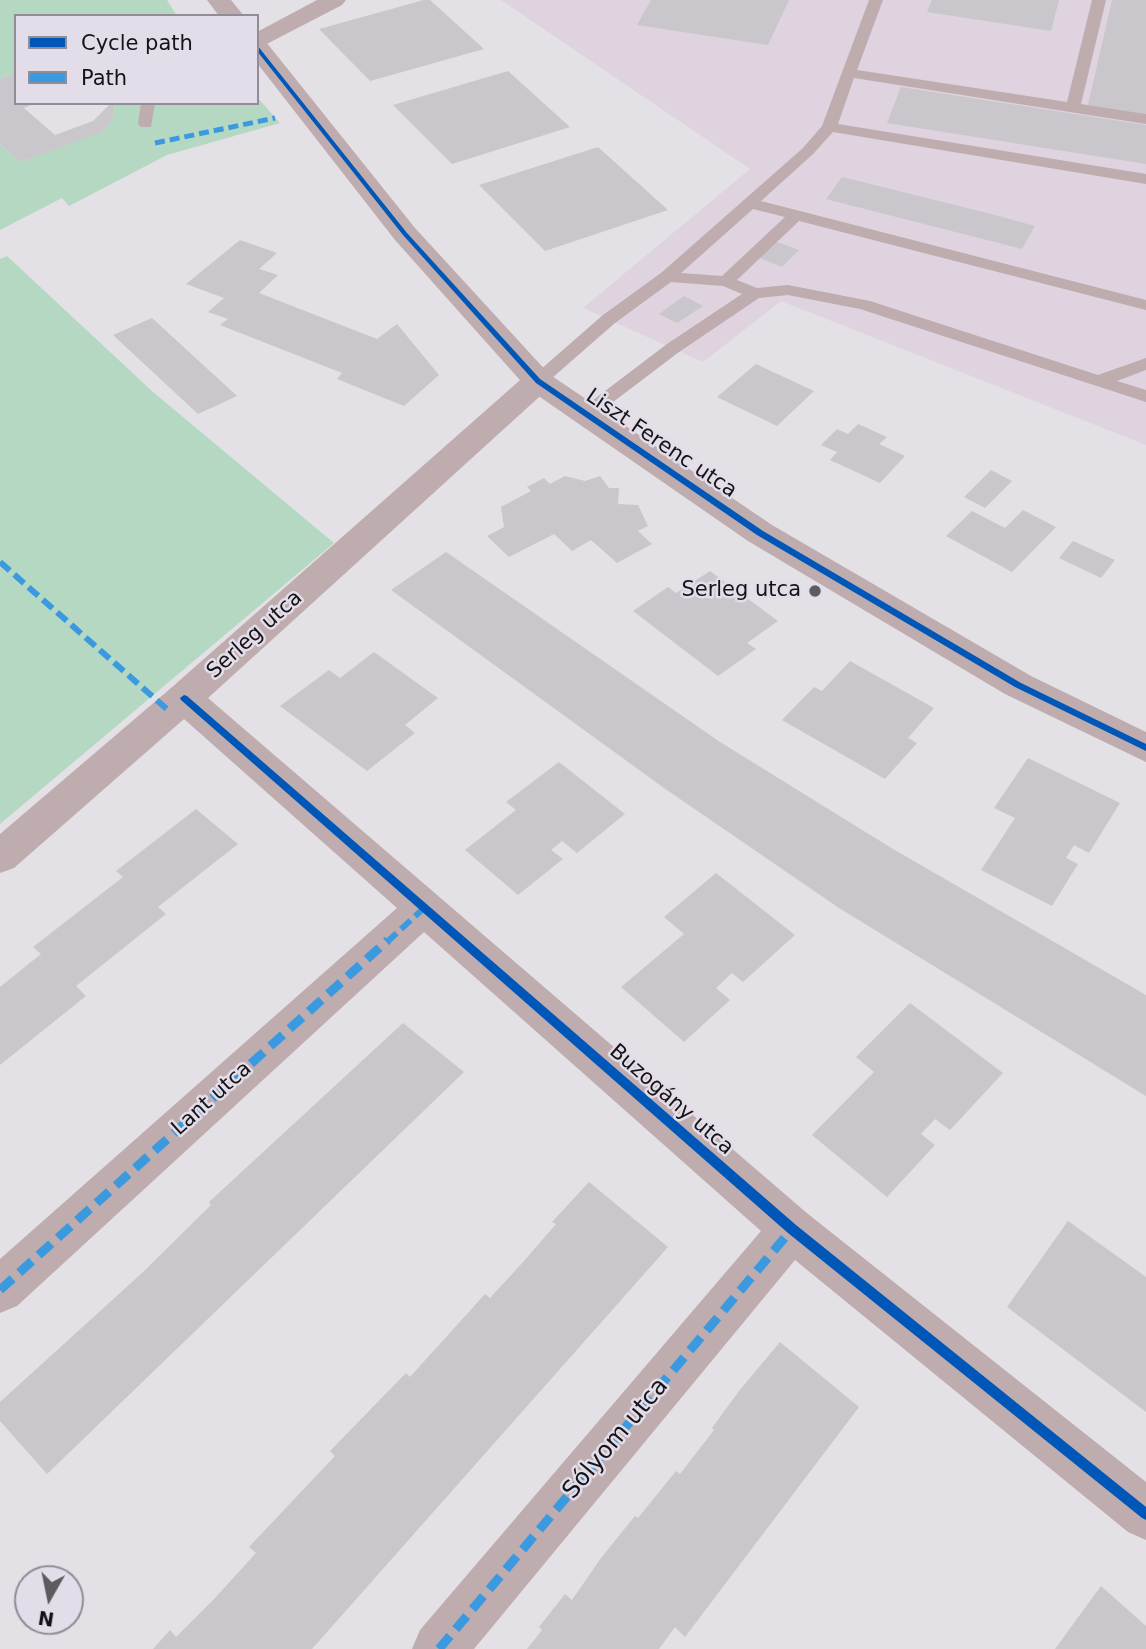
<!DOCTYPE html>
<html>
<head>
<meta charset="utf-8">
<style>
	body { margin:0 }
	#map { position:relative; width:1146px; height:1649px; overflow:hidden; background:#e3e0e6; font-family:"DejaVu Sans",sans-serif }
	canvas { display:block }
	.legend { position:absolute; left:14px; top:14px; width:245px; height:91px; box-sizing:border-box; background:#e3dde9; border:2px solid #918c95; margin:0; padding:9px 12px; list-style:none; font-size:21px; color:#151317 }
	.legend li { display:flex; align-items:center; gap:14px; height:35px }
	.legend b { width:35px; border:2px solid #918c95 }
	.north { position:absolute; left:14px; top:1565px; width:70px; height:70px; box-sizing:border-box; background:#e3dde9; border:2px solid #918c95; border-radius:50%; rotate:189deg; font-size:19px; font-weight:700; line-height:28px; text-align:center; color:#151317 }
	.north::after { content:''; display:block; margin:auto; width:24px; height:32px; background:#5d5b5f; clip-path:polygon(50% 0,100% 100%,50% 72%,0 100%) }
</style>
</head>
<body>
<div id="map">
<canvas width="1146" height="1649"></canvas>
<ul class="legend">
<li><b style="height:9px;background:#0057b8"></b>Cycle path</li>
<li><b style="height:9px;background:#3b9adf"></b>Path</li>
</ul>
<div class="north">N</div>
</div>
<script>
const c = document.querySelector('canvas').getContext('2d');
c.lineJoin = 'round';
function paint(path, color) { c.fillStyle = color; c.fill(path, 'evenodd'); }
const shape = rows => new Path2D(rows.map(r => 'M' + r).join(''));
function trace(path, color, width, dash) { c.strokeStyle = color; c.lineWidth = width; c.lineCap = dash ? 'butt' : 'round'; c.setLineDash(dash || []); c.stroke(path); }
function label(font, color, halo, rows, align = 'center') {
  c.font = font + ' "DejaVu Sans",sans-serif'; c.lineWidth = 5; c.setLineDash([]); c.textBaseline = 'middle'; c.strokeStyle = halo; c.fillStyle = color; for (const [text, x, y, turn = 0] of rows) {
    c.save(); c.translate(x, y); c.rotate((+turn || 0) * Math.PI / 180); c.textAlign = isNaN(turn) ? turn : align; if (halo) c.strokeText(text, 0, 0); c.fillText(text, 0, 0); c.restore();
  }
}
paint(shape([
	[501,0,1146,0,1146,445,781,301,703,362,583,308,750,169]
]), '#ded3df');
paint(shape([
	[0,0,167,0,177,16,16,16,16,73,0,79],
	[257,97,280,123,167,155,69,206,62,198,0,230,0,144,20,162,104,130,113,119,115,103,257,103],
	[7,256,153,392,334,543,0,824,0,259]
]), '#b5d8c2');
paint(shape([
	[424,0,430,0,484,49,370,81,319,29],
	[651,0,789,0,768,45,637,25],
	[932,0,1059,0,1051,31,927,12],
	[1112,0,1146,0,1146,114,1088,105],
	[508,71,570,127,452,164,393,105],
	[16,73,16,103,36,103,24,108,55,135,93,121,111,103,115,103,113,119,105,130,94,135,20,162,0,144,0,79],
	[901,87,1146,125,1146,164,887,123],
	[598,147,668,210,545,251,479,185],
	[842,177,991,214,1035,226,1022,249,826,199],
	[240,240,277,253,259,269,278,275,259,293,377,339,397,324,439,375,404,406,337,379,342,373,220,325,228,319,208,312,224,298,186,284],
	[777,242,799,250,782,267,760,258],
	[684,296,703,306,677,323,659,314],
	[152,318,237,396,198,414,113,335],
	[756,364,814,391,777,426,717,397],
	[858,424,887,437,879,444,905,456,880,483,830,460,837,452,821,445,837,429,848,434],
	[991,470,1012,481,985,508,964,497],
	[565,476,585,481,600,476,609,488,619,488,618,504,638,505,648,526,638,531,652,544,617,563,591,540,572,551,554,534,509,557,487,536,504,527,501,507,531,491,527,487,544,478,550,484],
	[1023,510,1056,527,1012,572,946,536,972,511,1005,528],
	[1073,541,1115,560,1101,578,1059,558],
	[446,552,720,742,893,849,1146,995,1146,1096,839,908,664,788,391,590],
	[710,571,778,621,747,643,756,649,718,676,633,611,668,587,676,593],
	[374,652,438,698,405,725,415,733,367,771,280,706,329,670,340,678],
	[850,661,934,708,908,738,917,743,885,779,782,720,814,687,822,691],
	[1028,758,1120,803,1089,853,1074,845,1066,858,1078,864,1052,906,981,870,1015,818,994,808],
	[559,762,625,814,577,853,562,841,551,850,563,859,518,895,465,850,516,810,506,802],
	[196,809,238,844,158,907,166,914,76,986,86,996,0,1065,0,987,41,954,33,947,123,877,116,871],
	[716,873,795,935,743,982,732,973,716,988,730,1000,684,1042,621,987,684,934,664,917],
	[910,1003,1003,1073,950,1130,935,1119,921,1134,935,1145,887,1197,812,1135,874,1072,856,1057],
	[403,1023,464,1072,47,1474,0,1421,0,1402,142,1273,211,1205,209,1202],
	[589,1182,668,1247,312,1649,153,1649,170,1630,176,1637,215,1598,256,1553,249,1547,335,1456,330,1451,406,1373,410,1377,485,1294,490,1298,524,1261,556,1224,552,1222],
	[1068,1221,1146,1277,1146,1412,1007,1307],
	[780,1342,859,1407,685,1637,675,1627,659,1649,527,1649,542,1630,539,1627,565,1594,572,1600,601,1558,635,1516,638,1518,676,1471,680,1474,714,1430,712,1428,739,1391],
	[1101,1586,1146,1626,1146,1649,1055,1649]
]), '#c9c7cb');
paint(shape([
	[869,0,883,0,857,70,1067,102,1092,0,1106,0,1081,104,1146,114,1146,124,854,78,838,124,1146,174,1146,184,833,132,813,154,761,201,1146,300,1146,310,799,221,737,280,757,288,788,285,870,301,1098,375,1146,358,1146,370,1117,381,1146,390,1146,402,860,309,788,295,759,298,679,352,592,418,580,418,577,414,580,410,667,344,742,294,723,286,671,282,615,323,544,385,532,385,529,381,532,377,603,315,661,273,803,148,822,126,869,0],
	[753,209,785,217,722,276,681,273,753,209],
	[141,103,155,103,151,127,141,127,138,124,141,103]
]), '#beacae');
paint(shape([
	[317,0,346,0,342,5,257,49,257,32,317,0],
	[538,371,549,374,553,381,549,388,208,698,808,1214,1146,1482,1146,1540,1128,1532,795,1260,474,1649,412,1649,420,1630,761,1231,424,932,17,1306,0,1313,0,1259,397,908,184,719,14,868,0,873,0,834,171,688,527,374,538,371]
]), '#beacae');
paint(shape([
	[207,0,231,0,244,16,219,16,207,0],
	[257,40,266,42,415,228,549,374,772,525,1031,676,1146,732,1146,762,1005,694,748,541,527,388,395,240,257,63,257,40]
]), '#beacae');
trace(shape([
	[155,143,275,118]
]), '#3b9adf', 5, [10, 5]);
trace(shape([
	[0,562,169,711],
	[387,942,423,909]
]), '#3b9adf', 6, [13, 6]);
trace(shape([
	[0,1290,388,940],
	[439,1649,792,1229]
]), '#3b9adf', 9, [17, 9]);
paint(shape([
	[257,45,407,233,540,379,763,531,1021,683,1146,744,1146,751,1015,687,757,535,536,383,403,235,257,51,257,45],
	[184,695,187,696,796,1225,1146,1507,1146,1520,1142,1518,788,1233,181,700,180,698,184,695]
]), '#0057b8');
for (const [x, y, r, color] of [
	[815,591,7,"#5d5b5f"]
]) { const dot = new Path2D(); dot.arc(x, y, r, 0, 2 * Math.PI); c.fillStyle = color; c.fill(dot); trace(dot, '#e3dde9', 2.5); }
label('21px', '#151317', '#e3dde9', [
	["Liszt Ferenc utca",661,444,34],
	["Serleg utca",255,635,-42],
	["Lant utca",212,1099,-42],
	["Buzogány utca",671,1100,41]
]);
label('21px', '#151317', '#e3dde9', [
	["Serleg utca",801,591]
], 'right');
label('24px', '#151317', '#e3dde9', [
	["Sólyom utca",616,1439,-50]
]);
</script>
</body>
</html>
